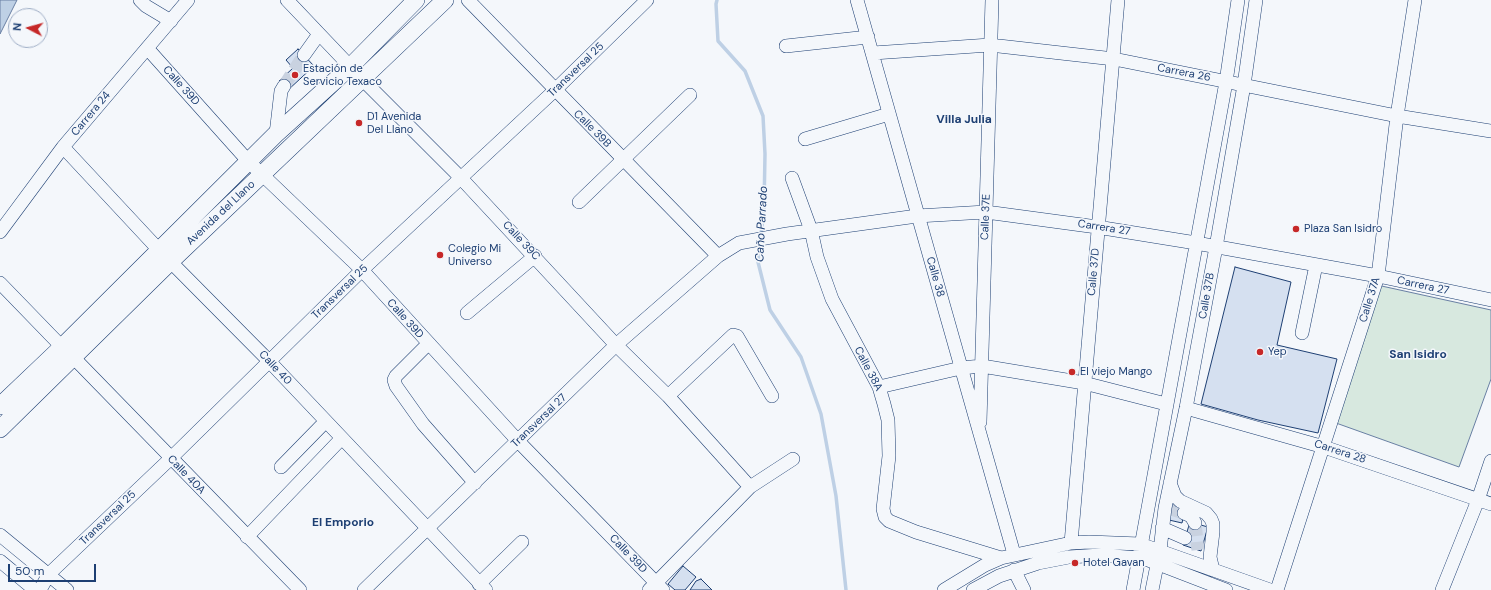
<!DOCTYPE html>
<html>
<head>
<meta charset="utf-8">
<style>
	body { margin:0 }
	#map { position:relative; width:1491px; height:590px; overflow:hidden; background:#f4f7fb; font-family:"DM Sans",sans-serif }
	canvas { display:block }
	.north { position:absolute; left:8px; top:8px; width:40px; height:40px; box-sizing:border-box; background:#f4f7fb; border:1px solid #9eadc5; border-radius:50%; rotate:276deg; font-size:11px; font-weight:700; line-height:16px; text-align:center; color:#1d3f73 }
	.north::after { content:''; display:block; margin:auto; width:14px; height:18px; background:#c62828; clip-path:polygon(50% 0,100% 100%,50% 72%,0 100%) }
	.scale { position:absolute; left:8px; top:564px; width:88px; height:18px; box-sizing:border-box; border:2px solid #1d3f73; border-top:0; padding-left:5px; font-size:12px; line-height:14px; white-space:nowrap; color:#1d3f73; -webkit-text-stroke:3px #f4f7fb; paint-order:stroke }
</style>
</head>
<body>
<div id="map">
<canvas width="1491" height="590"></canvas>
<div class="north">N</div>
<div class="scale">50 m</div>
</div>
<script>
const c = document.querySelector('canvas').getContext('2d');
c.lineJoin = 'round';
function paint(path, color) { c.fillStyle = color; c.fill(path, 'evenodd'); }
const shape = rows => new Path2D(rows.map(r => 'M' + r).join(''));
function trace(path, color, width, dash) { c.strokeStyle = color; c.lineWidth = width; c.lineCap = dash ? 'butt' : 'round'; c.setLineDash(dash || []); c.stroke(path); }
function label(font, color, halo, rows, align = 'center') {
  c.font = font + ' "DM Sans",sans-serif'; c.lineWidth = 3; c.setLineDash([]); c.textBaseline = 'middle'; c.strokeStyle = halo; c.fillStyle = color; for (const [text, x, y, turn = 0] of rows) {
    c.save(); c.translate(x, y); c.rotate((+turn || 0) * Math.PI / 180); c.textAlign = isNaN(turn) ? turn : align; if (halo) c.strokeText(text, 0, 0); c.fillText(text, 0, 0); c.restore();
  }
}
const green = shape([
	[1377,285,1491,310,1491,379,1459,467,1336,423,1377,285]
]);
paint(green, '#d7e8df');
trace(green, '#687fa3', 1);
const water = shape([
	[0,0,17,0,0,34,0,0]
]);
paint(water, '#bed0e5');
trace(water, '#687fa3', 1);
trace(shape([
	[717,0,716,4,718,41,745,71,763,116,765,154,764,208,761,235],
	[760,241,758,262,770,310,801,357,821,414,836,496,846,590]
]), '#bed0e5', 3.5);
const building = shape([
	[298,49,314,66,288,90,279,81,293,68,286,60,298,49],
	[1235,267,1291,282,1277,345,1337,359,1318,433,1258,420,1201,404,1235,267],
	[1172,506,1185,509,1182,523,1169,520,1172,506],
	[1190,522,1208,527,1201,551,1183,545,1190,522],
	[683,566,696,577,685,590,675,590,668,584,683,566],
	[701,579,712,590,690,590,696,581,701,579]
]);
paint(building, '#d5e0f0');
trace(building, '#1d3f73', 1);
trace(shape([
	[284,86,304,55],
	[1171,509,1184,513],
	[1195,523,1198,550]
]), '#c9d2e0', 13, [13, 6]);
const minor = shape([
	[140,0,146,6,171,21],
	[287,0,363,80,460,177,616,345,668,396,750,487],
	[468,0,718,256],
	[857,0,1014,554],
	[786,46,868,37],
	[147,48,249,162,362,270,518,441,663,590],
	[873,53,990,45,1114,59,1397,116,1491,131],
	[304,55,319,34],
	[276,134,281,91,284,86],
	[805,139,889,114],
	[63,147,159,250,269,361,486,590],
	[792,178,811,230,817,257,832,299,879,387,884,404,888,420,889,456,883,509,885,517,889,521,916,532,1001,558],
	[579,202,690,95],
	[0,232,63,147,188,0],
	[0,283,62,347],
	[467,313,535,256],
	[1302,333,1316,265],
	[428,344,396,376,394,380,396,386,423,424,475,483],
	[74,358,300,590],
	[879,387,961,368,982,366,1084,383,1166,404],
	[668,396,733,335,737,336,772,396],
	[1186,408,1324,447,1491,504],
	[980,422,992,0],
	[281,467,325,422],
	[1170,483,1175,496,1180,501,1206,513,1211,519,1213,524,1213,532,1210,557,1213,570],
	[1184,513,1191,516,1195,523],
	[1162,528,1185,538],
	[0,535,67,590],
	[247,537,341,439],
	[1071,543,1118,0],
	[0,561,35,590],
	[1014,570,1024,590],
	[479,584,522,542],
	[40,590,49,574,170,459,362,270,554,91,647,0],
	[364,590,616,345,718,256,739,243,787,234,917,216,986,212,1097,227,1196,243,1378,276,1491,300],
	[649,590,750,487,793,459],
	[944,590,985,565,1001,558,1071,543,1089,542,1140,544,1270,590],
	[973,590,999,576,1038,563,1069,557,1101,555,1138,558,1148,560,1226,590],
	[1133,590,1226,82,1238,0],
	[1152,590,1160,550,1165,508,1186,408,1216,247,1244,85,1256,0],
	[1277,590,1378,276,1397,116,1415,0],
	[1442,590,1478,500,1491,461]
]);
const major = shape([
	[0,406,62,347,276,134,350,67,416,0],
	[0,429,170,262,445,0]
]);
trace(minor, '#1d3f73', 14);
trace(major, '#1d3f73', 18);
trace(minor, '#f4f7fb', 13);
trace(major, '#f4f7fb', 17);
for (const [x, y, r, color] of [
	[295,75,4,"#c62828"],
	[359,123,4,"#c62828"],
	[1296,229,4,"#c62828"],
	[440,255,4,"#c62828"],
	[1260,352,4,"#c62828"],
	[1072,372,4,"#c62828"],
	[1075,563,4,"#c62828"]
]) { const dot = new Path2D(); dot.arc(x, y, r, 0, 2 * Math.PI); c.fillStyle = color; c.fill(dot); trace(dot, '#f4f7fb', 1.5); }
label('11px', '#1d3f73', '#f4f7fb', [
	["Estación de",303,69],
	["Servicio Texaco",303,82],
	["D1 Avenida",367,117],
	["Del Llano",367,130],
	["Plaza San Isidro",1304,229],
	["Colegio Mi",448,249],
	["Universo",448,262],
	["Yep",1268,352],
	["El viejo Mango",1080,372],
	["Hotel Gavan",1083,563]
], 'left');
label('11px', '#1d3f73', '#f4f7fb', [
	["Transversal 25",576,70,-44],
	["Carrera 26",1184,73,11],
	["Calle 39D",181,86,48],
	["Carrera 24",91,114,-50],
	["Calle 39B",592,129,45],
	["Avenida del Llano",221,213,-43],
	["Calle 37E",986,217,-88],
	["Carrera 27",1104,228,9],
	["Calle 39C",521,241,47],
	["Calle 37D",1094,272,-85],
	["Calle 38",935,277,74],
	["Carrera 27",1423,286,12],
	["Transversal 25",340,292,-44],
	["Calle 37B",1207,296,-80],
	["Calle 37A",1370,300,-73],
	["Calle 39D",405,319,48],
	["Calle 40",275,368,47],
	["Calle 38A",868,369,62],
	["Transversal 27",539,421,-44],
	["Carrera 28",1340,452,18],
	["Calle 40A",186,475,46],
	["Transversal 25",108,518,-44],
	["Calle 39D",628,554,46]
]);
label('bold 12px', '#1d3f73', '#f4f7fb', [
	["Villa Julia",964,120],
	["San Isidro",1418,355],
	["El Emporio",343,523]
]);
label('italic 12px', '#1d3f73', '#f4f7fb', [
	["Caño Parrado",762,224,-87]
]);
</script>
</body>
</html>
